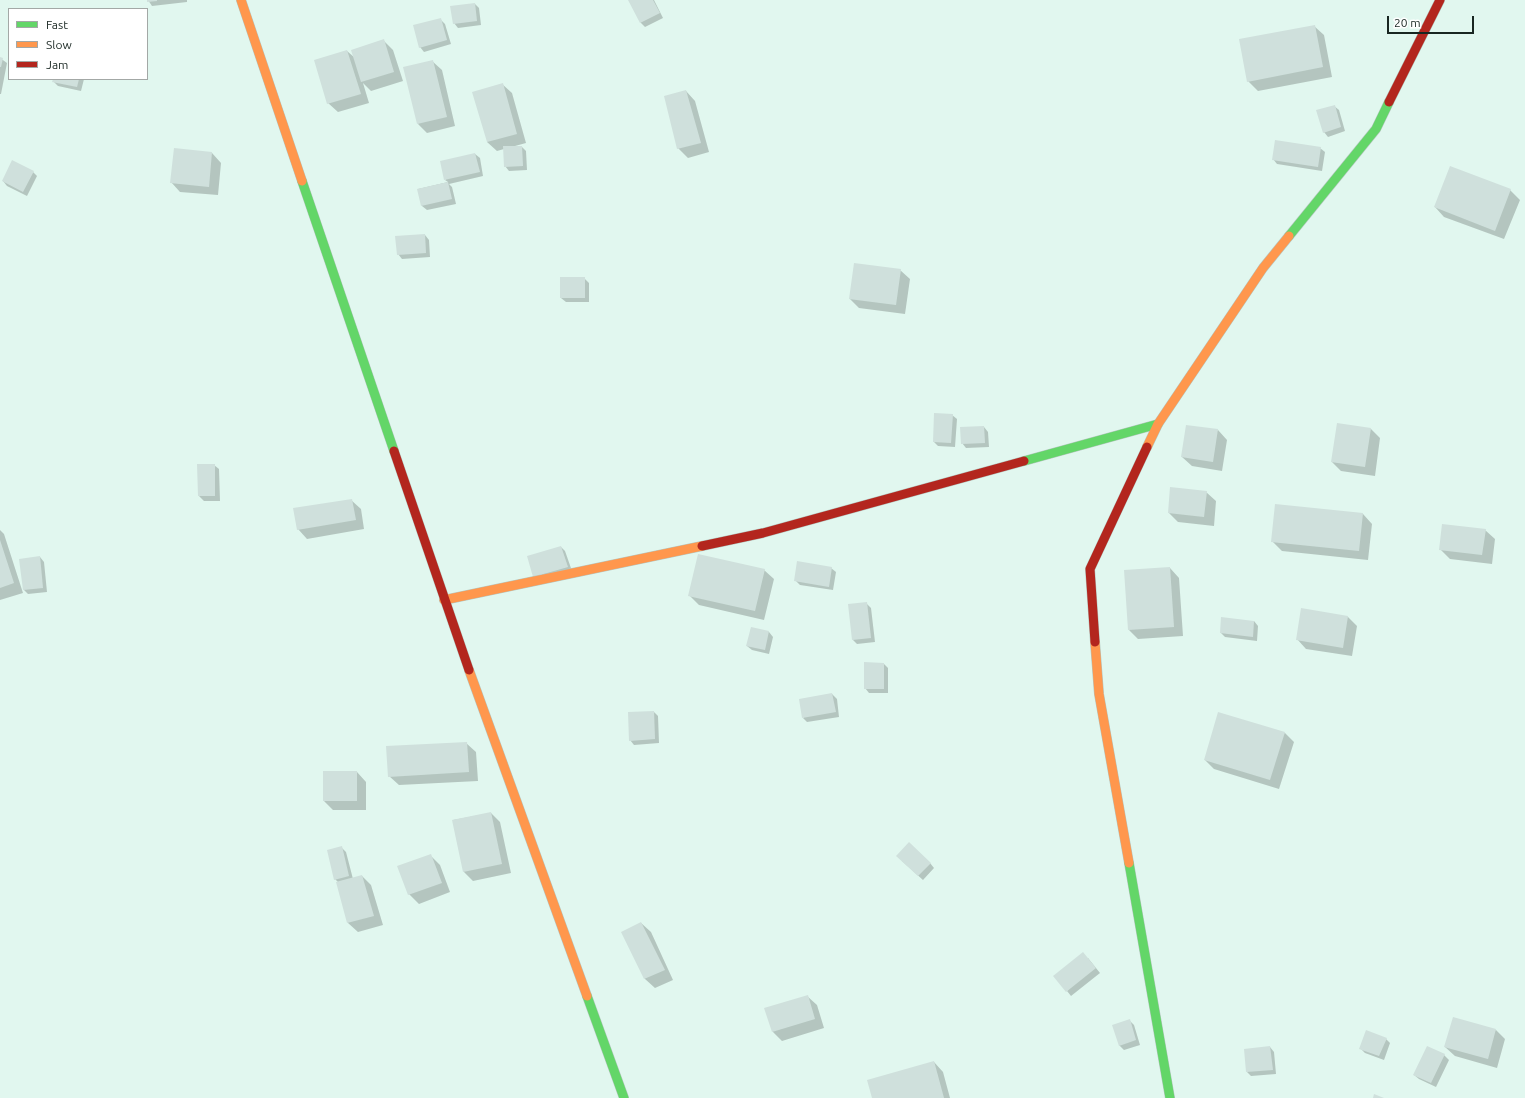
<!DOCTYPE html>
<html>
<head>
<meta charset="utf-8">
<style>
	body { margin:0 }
	#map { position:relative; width:1525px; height:1098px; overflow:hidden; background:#e1f7ef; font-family:Ubuntu,sans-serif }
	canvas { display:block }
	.legend { position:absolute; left:8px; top:8px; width:140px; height:72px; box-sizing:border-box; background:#fff; border:1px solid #a3a8a6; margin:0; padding:5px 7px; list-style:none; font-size:12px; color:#182621 }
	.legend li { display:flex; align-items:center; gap:8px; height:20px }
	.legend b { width:20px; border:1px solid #a3a8a6 }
	.scale { position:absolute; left:1387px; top:16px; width:87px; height:18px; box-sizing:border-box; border:2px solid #182621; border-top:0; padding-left:5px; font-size:12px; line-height:14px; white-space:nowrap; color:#182621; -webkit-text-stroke:3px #fff; paint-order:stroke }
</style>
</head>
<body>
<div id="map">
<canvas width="1525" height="1098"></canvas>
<ul class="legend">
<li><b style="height:5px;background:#63d668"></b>Fast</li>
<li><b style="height:5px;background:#ff974d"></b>Slow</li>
<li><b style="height:5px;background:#b3261e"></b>Jam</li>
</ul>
<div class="scale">20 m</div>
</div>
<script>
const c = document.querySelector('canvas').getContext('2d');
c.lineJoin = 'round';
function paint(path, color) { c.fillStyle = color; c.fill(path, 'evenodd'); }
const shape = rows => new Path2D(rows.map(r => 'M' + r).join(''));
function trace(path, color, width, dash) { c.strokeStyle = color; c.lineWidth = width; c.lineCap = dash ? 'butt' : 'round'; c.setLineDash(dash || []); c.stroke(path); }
paint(shape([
	[148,0,187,0,187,2,152,6],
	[629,0,654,0,663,18,645,27,641,23],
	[475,4,479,8,481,25,458,28,454,23],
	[440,19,445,24,451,44,424,52,420,47],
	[1314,26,1324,35,1332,77,1258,91,1248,81],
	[384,41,393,50,403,81,371,91,363,83,369,103,338,112,328,103,347,51,355,58],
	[0,58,7,63,1,94,0,94],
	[432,61,442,70,455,126,427,133,418,124],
	[54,79,84,79,81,91,58,86,53,81],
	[502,84,512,93,526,143,515,146,522,147,526,151,527,170,509,171,505,166,504,149,497,151,487,142],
	[686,91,695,101,709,152,688,158,678,148],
	[1334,106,1339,110,1345,131,1328,137,1324,132],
	[1320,148,1325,152,1322,171,1277,164,1273,159],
	[175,149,212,153,221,163,218,195,180,192,171,182],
	[475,154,480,158,483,176,449,184,452,187,456,204,427,210,422,206,418,189,448,182,445,180],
	[1450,168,1510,190,1520,200,1504,239,1444,217,1435,207],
	[33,172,37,176,27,196,7,186,3,181],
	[425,235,429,240,430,257,402,259,398,254],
	[900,270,910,279,905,314,859,308,850,299],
	[584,278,589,283,589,302,566,302,561,298],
	[952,415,957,419,955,447,938,446,934,442],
	[1338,424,1371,429,1380,438,1375,476,1341,471,1332,462],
	[984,427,988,432,989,447,966,448,962,443],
	[1218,430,1227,440,1222,471,1192,466,1182,457],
	[198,465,214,465,219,469,220,501,204,501,199,496],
	[1206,492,1216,501,1214,526,1178,522,1169,513],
	[351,500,361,509,364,529,307,539,298,529],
	[1276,505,1363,514,1372,524,1368,560,1282,551,1272,541],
	[0,530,4,534,23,593,0,600],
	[1485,530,1495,539,1492,564,1450,559,1440,549],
	[561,547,565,551,572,571,538,581],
	[40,557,44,562,47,592,28,594,24,590,20,560],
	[831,568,836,572,833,590,800,585,795,580],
	[1170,568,1179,578,1183,636,1138,639,1129,630],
	[764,570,774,579,764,620,699,605,689,595],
	[866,603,871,608,875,642,857,644,853,640],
	[1302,609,1348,617,1357,626,1352,656,1306,649,1297,639],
	[1254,621,1258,626,1257,641,1225,637,1221,633],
	[751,629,769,632,773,637,769,654,752,650,747,646],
	[884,664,888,668,888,693,869,693,865,688],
	[832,694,837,699,839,717,807,722,803,718],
	[654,712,658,716,659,743,634,745,630,740],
	[1285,733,1294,742,1279,789,1214,769,1205,760],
	[466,743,476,752,478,781,399,785,389,776],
	[324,772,357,772,366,782,366,810,333,810,324,801],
	[491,813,500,822,511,873,473,881,464,872,453,820],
	[341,847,346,852,353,879,362,876,371,885,383,925,358,932,348,923,338,882,335,879],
	[430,855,440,865,450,892,419,904,409,894],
	[902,861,930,863,934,868,923,880],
	[641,923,651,932,673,980,655,988,645,979,623,932],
	[1088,958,1100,973,1071,996,1067,991],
	[807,996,817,1005,824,1028,782,1041,773,1032,765,1009],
	[1130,1021,1134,1025,1140,1045,1124,1050,1119,1045],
	[1496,1030,1505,1039,1497,1068,1455,1056,1445,1047],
	[1386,1039,1390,1043,1384,1060,1365,1053,1360,1048],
	[1270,1047,1274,1052,1276,1074,1251,1076,1247,1072],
	[1444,1055,1449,1060,1436,1087,1419,1079,1414,1075],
	[934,1062,943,1072,950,1098,873,1098]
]), '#0003');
paint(shape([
	[147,0,157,0,157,1,147,2],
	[628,0,653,0,660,13,640,23],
	[475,3,477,21,453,24,450,6],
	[441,18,447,40,419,48,413,25],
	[1315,25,1323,67,1247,82,1239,39],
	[384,39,394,72,361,82,351,50],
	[347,50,361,94,327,104,314,60],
	[0,57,3,58,1,67,0,67],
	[433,60,447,117,417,124,403,67],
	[53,79,79,79,77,87,52,82],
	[503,83,517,134,487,142,472,92],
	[686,90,701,143,677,149,664,96],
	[1335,105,1341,127,1323,133,1316,110],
	[1275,140,1321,147,1318,167,1272,160],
	[503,146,522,146,523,166,504,167],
	[174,148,212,152,209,187,170,183],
	[475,153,480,172,444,180,440,161],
	[12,160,34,171,23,192,2,181],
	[1450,166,1511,189,1495,231,1434,207],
	[448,182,452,199,421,206,417,189],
	[425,234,426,253,397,255,395,236],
	[854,263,901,269,896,305,849,299],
	[560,277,585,277,585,298,560,298],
	[934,413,953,414,951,443,933,442],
	[1337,423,1371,428,1365,467,1331,462],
	[1186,425,1218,429,1213,462,1181,457],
	[984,426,985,443,961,444,960,427],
	[197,464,215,464,215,496,198,496],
	[1170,487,1207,491,1204,517,1168,513],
	[352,499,356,520,297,530,293,508],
	[1275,504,1363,513,1359,551,1271,542],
	[1442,524,1486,529,1482,555,1439,550],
	[0,540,14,583,0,588],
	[561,546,568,567,533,577,527,556],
	[698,554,765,569,755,611,688,596],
	[40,556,43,588,23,590,19,559],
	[797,561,832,567,829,587,794,581],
	[1170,567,1174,627,1128,630,1124,570],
	[867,602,871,638,852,640,848,604],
	[1301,608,1348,616,1343,648,1296,640],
	[1221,617,1254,621,1253,637,1220,633],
	[751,627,769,631,765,650,746,646],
	[864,662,884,663,884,689,864,689],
	[832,693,836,712,802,718,799,699],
	[654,711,655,739,629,741,628,712],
	[1218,712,1285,732,1270,780,1204,760],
	[467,742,469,772,388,777,386,746],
	[323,771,357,771,357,801,323,801],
	[491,812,502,864,463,872,452,820],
	[909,842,931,863,918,876,896,856],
	[342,846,349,876,334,880,327,850],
	[431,854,442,883,408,895,397,866],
	[362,875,374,916,347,923,336,882],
	[641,922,665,970,644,979,621,932],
	[1083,952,1096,968,1066,992,1053,976],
	[808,995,815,1019,772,1032,764,1008],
	[1453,1017,1496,1029,1488,1059,1444,1047],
	[1130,1019,1136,1040,1119,1046,1112,1025],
	[1366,1030,1387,1038,1379,1056,1359,1049],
	[1270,1046,1273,1070,1246,1072,1244,1049],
	[1427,1046,1445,1054,1431,1083,1413,1075],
	[934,1061,944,1098,872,1098,867,1080],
	[1374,1094,1384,1098,1373,1098]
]), '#cfe0dc');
const fast = shape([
	[302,181,394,451],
	[1289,236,1376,129,1389,102],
	[1024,461,1158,424],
	[1129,863,1170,1098],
	[587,996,624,1098]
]);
const slow = shape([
	[241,0,302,181],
	[1147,447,1158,424,1263,268,1289,236],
	[444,600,702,546],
	[1095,642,1099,694,1129,863],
	[469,670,587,996]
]);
const jam = shape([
	[1389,102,1440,0],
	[394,451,469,670],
	[702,546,763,533,1024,461],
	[1095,642,1090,569,1147,447]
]);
trace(fast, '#b4c5bf', 10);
trace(slow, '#b4c5bf', 10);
trace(jam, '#b4c5bf', 10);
trace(fast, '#63d668', 9);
trace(slow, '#ff974d', 9);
trace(jam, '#b3261e', 9);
</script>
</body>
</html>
